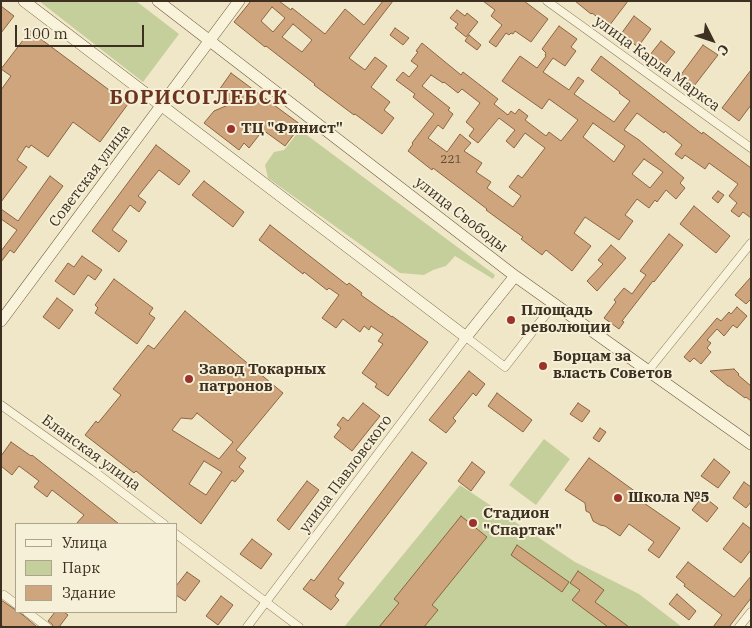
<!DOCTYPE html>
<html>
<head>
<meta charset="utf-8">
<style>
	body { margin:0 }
	#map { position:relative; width:752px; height:628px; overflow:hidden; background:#f0e7c8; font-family:"IBM Plex Serif",serif }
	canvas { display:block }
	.frame { position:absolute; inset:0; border:2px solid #3d3020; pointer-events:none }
	.legend { position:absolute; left:15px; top:523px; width:162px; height:90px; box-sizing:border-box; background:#f7f0d8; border:1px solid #ada38e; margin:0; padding:6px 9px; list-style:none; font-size:15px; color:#3d3020 }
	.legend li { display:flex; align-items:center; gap:10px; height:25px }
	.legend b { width:25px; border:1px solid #ada38e }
	.north { position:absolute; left:687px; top:15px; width:50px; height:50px; -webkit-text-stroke:4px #f7f0d8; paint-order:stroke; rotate:131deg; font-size:14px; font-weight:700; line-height:20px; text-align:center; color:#3d3020 }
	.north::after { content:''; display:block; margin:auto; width:18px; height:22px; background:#3d3020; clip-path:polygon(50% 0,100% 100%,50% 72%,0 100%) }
	.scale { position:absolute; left:15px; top:25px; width:129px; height:22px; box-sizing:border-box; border:2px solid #3d3020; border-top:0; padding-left:6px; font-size:15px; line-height:18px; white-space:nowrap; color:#3d3020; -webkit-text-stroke:4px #f7f0d8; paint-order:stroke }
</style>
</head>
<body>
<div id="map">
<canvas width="752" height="628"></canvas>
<div class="frame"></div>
<ul class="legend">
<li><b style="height:6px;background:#faf3dc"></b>Улица</li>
<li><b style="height:14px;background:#c5cf9b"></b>Парк</li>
<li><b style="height:14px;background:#cea57d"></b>Здание</li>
</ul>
<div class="north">С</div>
<div class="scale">100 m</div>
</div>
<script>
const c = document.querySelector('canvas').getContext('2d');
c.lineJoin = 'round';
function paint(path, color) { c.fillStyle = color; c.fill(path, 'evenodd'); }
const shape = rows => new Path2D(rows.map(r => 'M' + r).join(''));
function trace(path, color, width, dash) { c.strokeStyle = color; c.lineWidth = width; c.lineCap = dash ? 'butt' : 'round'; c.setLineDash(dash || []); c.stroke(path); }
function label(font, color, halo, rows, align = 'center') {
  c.font = font + ' "IBM Plex Serif",serif'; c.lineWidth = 4; c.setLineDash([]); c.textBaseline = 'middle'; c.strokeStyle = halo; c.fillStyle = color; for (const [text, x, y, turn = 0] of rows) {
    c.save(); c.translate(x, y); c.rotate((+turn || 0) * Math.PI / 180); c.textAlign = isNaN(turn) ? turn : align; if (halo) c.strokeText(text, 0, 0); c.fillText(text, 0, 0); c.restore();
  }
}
paint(shape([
	[39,1,136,1,179,34,143,82],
	[300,130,495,275,493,279,455,256,446,266,433,270,424,275,400,273,268,178,265,165,274,152,284,150],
	[544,439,570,459,536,505,509,485],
	[460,485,575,562,639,594,682,627,344,627]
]), '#c5cf9b');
const building = shape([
	[251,1,279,1,291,10,292,8,325,34,345,9,364,25,383,1,393,1,349,58,365,70,375,57,387,66,371,87,390,102,384,110,394,118,382,134,355,114,354,115,314,85,315,84,266,46,265,47,234,22,251,1],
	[272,7,285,18,273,32,261,21,272,7],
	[293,24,312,40,302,52,282,37,293,24],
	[483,1,524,1,548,19,531,42,515,31,513,34,511,33,509,35,506,33,496,47,489,42,502,25,491,16,495,10,483,1],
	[575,1,628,1,609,26,592,13,591,14,575,1],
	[1,6,14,16,1,33,1,6],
	[457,10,465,16,467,13,478,22,466,37,455,28,458,24,450,18,457,10],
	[634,16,651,29,638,47,621,34,634,16],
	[559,26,577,39,571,47,576,51,565,66,553,58,543,72,569,90,578,77,584,81,574,94,614,122,630,101,619,93,620,92,591,70,601,56,702,134,703,132,751,168,751,218,743,212,739,217,731,211,737,203,729,196,738,184,709,163,705,169,685,155,682,159,675,154,682,145,665,131,664,133,637,113,624,130,639,140,684,178,680,183,685,188,676,199,666,190,657,202,655,200,649,208,637,199,625,215,633,221,619,240,585,217,574,233,591,246,572,271,546,250,542,255,521,239,523,237,486,210,487,209,433,168,432,170,408,151,413,144,412,143,434,114,413,97,415,94,396,80,403,72,409,77,418,66,411,61,418,52,416,51,422,43,461,75,463,72,498,99,494,104,508,115,511,111,515,114,519,109,528,116,525,120,546,136,549,132,561,141,578,120,549,99,542,109,502,81,520,56,537,68,546,56,545,55,546,53,542,49,559,26],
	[431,75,443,83,444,82,458,93,462,89,480,103,466,122,474,129,469,136,478,143,499,118,515,130,506,141,514,148,525,133,545,148,522,178,518,175,509,187,521,196,513,207,487,188,491,182,476,172,482,163,464,151,471,143,460,134,447,152,428,138,438,125,443,129,453,114,448,110,450,108,422,86,431,75],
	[593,123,625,146,614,162,583,137,593,123],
	[644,159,663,172,650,188,632,174,644,159],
	[395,28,409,38,403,45,390,35,395,28],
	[30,31,128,104,100,142,73,122,48,157,31,145,29,148,26,146,17,160,27,167,1,202,1,90,11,76,1,69,30,31],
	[469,35,481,45,477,50,465,41,469,35],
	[661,41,675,52,663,67,649,56,661,41],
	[703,45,718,55,694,86,680,76,703,45],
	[751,70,751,105,739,121,722,108,751,70],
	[231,73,301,125,285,146,263,130,249,148,244,143,239,150,204,123,214,111,228,105,221,98,219,90,231,73],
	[156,145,190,171,179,185,159,170,138,196,146,202,139,212,130,205,112,230,127,241,119,252,92,231,156,145],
	[50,176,63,186,14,253,10,250,1,262,1,251,17,230,1,219,1,209,18,221,50,176],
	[204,181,244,212,233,227,192,195,204,181],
	[718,191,724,195,718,203,712,198,718,191],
	[694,206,730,236,716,253,680,224,694,206],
	[270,225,347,285,349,283,362,293,361,295,392,317,392,316,428,342,388,396,375,387,377,384,362,373,383,344,378,341,383,334,371,326,369,330,364,326,360,332,343,319,336,328,322,318,339,295,329,288,327,290,304,272,303,274,259,240,270,225],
	[669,234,683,245,654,282,653,281,622,321,624,322,619,329,604,318,616,302,614,300,624,288,632,294,646,275,640,271,669,234],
	[611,245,626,258,597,291,587,281,603,264,598,260,611,245],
	[82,256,102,270,95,280,88,275,74,295,55,281,68,263,74,267,82,256],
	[751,277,751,299,746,304,735,295,751,277],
	[114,279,153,308,149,314,155,318,137,344,95,313,98,308,95,305,114,279],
	[57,298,73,310,59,329,43,317,57,298],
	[737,307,747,316,737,328,733,325,724,336,717,329,707,340,711,343,707,348,711,352,701,364,694,358,690,362,684,357,717,318,721,321,729,312,731,314,737,307],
	[185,311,283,393,236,450,246,458,239,467,244,471,235,482,232,480,201,524,136,471,134,473,85,435,96,421,98,423,121,395,113,389,148,345,154,349,185,311],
	[197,413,233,442,219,459,172,430,181,418,192,419,197,413],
	[204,461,222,472,206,495,189,484,204,461],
	[734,369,739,374,738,375,751,386,751,401,746,397,745,398,729,386,728,386,710,371,734,369],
	[469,371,485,384,476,396,473,393,453,418,456,421,446,433,429,420,469,371],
	[497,393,532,420,523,432,488,406,497,393],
	[363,403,380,416,352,451,334,437,341,428,337,425,343,417,348,421,363,403],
	[578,403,590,411,582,422,570,414,578,403],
	[600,428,606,432,599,442,593,438,600,428],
	[11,442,31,456,32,455,119,524,76,524,84,515,52,490,47,497,34,487,39,481,19,466,12,475,1,466,1,456,11,442],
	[412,452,427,463,338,579,344,583,335,596,339,600,331,610,303,589,311,579,314,581,412,452],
	[589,458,647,500,644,503,680,528,659,558,648,550,654,542,629,524,620,536,605,526,600,525,593,521,590,513,586,511,585,503,565,490,589,458],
	[714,459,730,472,718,488,701,476,714,459],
	[472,462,485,472,471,491,458,481,472,462],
	[307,481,319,490,289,530,277,520,307,481],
	[744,482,751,487,751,502,746,508,733,498,744,482],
	[703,496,718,508,707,522,692,510,703,496],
	[461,516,487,537,432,605,438,610,424,627,379,627,399,603,394,599,461,516],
	[743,523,751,529,751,550,741,563,723,549,743,523],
	[252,539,272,554,261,569,240,554,252,539],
	[517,545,569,582,562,592,511,555,517,545],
	[688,562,734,597,751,576,751,598,729,627,713,627,722,615,684,586,685,584,676,577,688,562],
	[578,571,604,590,595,602,629,627,608,627,572,600,580,590,570,583,578,571],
	[187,572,200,581,185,601,176,595,176,586,187,572],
	[677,594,696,611,689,620,669,604,677,594],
	[221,596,233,605,218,625,206,616,221,596],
	[1,600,23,615,37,627,4,627,1,625,1,600],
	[55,612,64,612,68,615,59,627,53,627,52,624,48,621,55,612]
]);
paint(building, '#cea57d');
trace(building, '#8c6541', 1);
const street = shape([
	[547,1,751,148],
	[648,371,751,243],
	[1,405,95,472,164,524],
	[176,534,299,627],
	[4,595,16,604],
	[27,612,47,627],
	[247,627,466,337,505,367,554,304],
	[739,627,751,612]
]);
const secondary = shape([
	[24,1,466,337,515,276],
	[158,1,515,276,751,444],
	[1,321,239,1]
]);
trace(street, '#8c795c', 9);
trace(secondary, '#6e5a3f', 12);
trace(street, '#faf3dc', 8);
trace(secondary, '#faf3dc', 11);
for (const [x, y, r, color] of [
	[231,129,5,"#9d322b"],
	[511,320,5,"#9d322b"],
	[543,366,5,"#9d322b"],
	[189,379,5,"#9d322b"],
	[618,498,5,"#9d322b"],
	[473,523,5,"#9d322b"]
]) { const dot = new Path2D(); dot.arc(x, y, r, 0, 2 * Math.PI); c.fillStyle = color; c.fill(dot); trace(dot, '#f7f0d8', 2); }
label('12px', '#614d37', null, [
	["221",451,160]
]);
label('15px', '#3d3020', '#f7f0d8', [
	["улица Карла Маркса",657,64,36],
	["Советская улица",90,176,-53],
	["улица Свободы",461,215,38],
	["Бланская улица",91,453,36],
	["улица Павловского",346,474,-53]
]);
label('bold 15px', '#3d3020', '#f7f0d8', [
	["ТЦ \"Финист\"",241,129],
	["Площадь",521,311],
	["революции",521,328],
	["Борцам за",553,357],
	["власть Советов",553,374],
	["Завод Токарных",199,370],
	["патронов",199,387],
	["Школа №5",628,498],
	["Стадион",483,514],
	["\"Спартак\"",483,531]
], 'left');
c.letterSpacing = '1px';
label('bold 20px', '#6a341e', '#f7f0d8', [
	["БОРИСОГЛЕБСК",199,98]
]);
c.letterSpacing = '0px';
</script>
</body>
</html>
